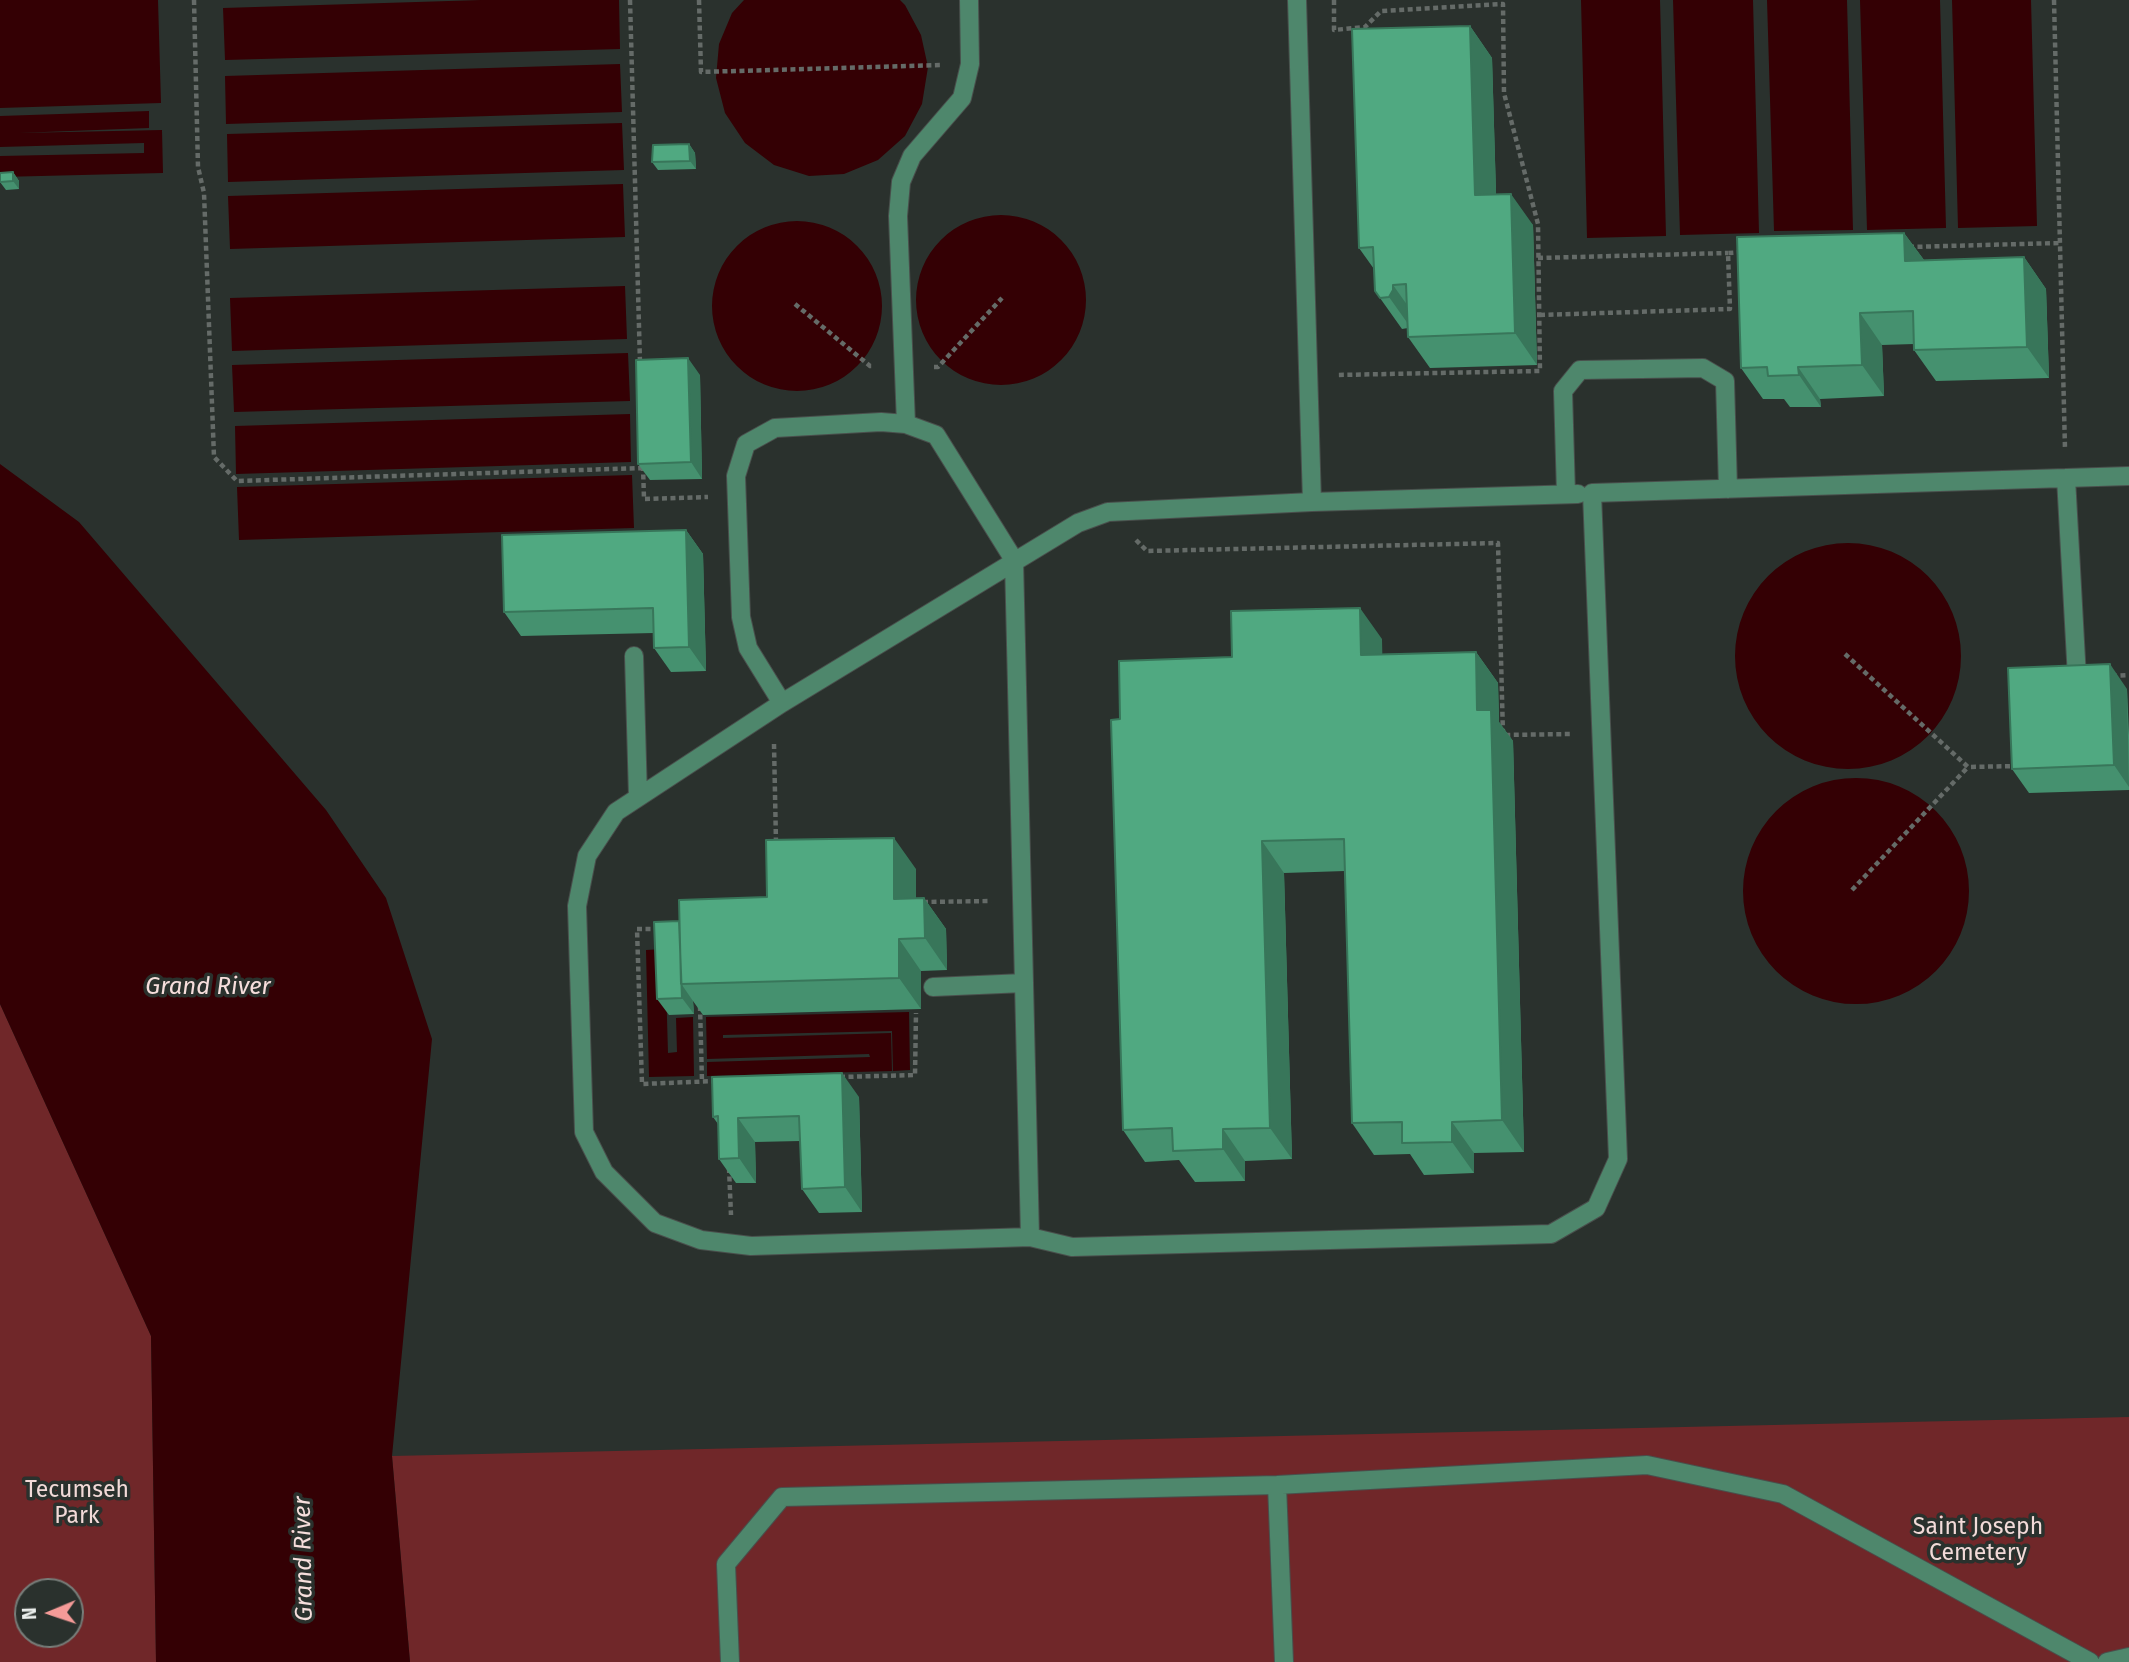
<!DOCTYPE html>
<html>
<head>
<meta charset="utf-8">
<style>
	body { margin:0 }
	#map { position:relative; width:2129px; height:1662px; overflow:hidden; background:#2a312d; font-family:"Fira Sans",sans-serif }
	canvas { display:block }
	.north { position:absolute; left:14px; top:1578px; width:70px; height:70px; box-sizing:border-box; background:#2a312d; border:2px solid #777d79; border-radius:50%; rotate:268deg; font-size:19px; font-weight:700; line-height:28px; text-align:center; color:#eaeeec }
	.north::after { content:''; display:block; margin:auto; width:24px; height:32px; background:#f59b98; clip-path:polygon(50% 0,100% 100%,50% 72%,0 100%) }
</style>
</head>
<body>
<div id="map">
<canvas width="2129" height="1662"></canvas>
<div class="north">N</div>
</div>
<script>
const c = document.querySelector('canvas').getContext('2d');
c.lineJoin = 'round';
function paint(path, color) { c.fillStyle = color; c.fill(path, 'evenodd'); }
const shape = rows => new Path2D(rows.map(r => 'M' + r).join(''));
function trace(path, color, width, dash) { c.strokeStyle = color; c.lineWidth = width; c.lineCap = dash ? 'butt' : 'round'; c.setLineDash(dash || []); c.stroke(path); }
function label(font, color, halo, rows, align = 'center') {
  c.font = font + ' "Fira Sans",sans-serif'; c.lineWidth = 7; c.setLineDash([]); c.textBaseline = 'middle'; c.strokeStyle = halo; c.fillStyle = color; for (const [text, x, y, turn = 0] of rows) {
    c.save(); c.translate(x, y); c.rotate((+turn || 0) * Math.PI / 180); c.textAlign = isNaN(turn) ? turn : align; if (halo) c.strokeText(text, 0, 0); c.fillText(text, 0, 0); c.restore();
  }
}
paint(shape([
	[0,1004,151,1336,156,1662,0,1662],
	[28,1592,70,1592,70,1634,28,1634],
	[2129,1417,2129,1662,410,1662,392,1456]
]), '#702729');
paint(shape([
	[0,0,158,0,161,103,0,108],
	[481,0,619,0,620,49,225,60,223,8],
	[744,0,900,0,905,5,921,35,928,67,922,104,905,136,878,160,844,174,809,176,774,165,745,143,725,113,716,78,719,44,732,13],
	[1581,0,1660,0,1666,236,1587,238],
	[1673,0,1753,0,1759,233,1680,235],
	[1767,0,1847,0,1853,230,1774,231],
	[1860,0,1940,0,1946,228,1867,230],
	[1952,0,2031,0,2037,226,1958,228],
	[620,64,622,112,226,124,225,76],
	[149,111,149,128,18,133,162,130,163,173,0,177,0,156,144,153,144,143,0,147,0,116],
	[622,123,624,170,228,182,227,134],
	[623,184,625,237,230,249,228,196],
	'916 300a85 85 0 1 1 170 0a85 85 0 1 1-170 0Z',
	'712 306a85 85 0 1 1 170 0a85 85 0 1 1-170 0Z',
	[625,286,627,339,232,351,230,298],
	[628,353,630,401,234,412,232,365],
	[630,414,631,462,236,474,235,426],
	[0,464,79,522,326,810,386,898,432,1039,392,1456,410,1662,156,1662,151,1336,0,1004],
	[632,475,634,528,239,540,237,487],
	'1735 656a113 113 0 1 1 226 0a113 113 0 1 1-226 0Z',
	'1743 891a113 113 0 1 1 226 0a113 113 0 1 1-226 0Z',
	[665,949,668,1053,677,1052,676,1018,693,1017,694,1076,649,1077,646,950],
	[909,1012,910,1070,893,1071,892,1031,723,1035,723,1038,891,1033,892,1071,707,1076,707,1062,870,1057,869,1054,707,1059,706,1017]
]), '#340004');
const minor = shape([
	[1297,0,1312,502,1108,512,1078,523,782,703,616,812,587,856,577,906,584,1132,604,1172,655,1223,701,1240,751,1246,1030,1237,1072,1247,1551,1234,1596,1208,1618,1159,1592,493,2129,476],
	[906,424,898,216,901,182,912,156,962,98,970,64,969,0],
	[2066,478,2077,678],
	[1566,494,1563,391,1580,370,1703,368,1725,381,1728,489],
	[1312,502,1578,494],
	[634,656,638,797],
	[782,703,748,648,741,617,736,476,746,444,775,428,881,422,906,424,936,435,1014,560,1030,1237],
	[933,987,1024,983],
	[1277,1485,1284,1662],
	[730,1662,726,1564,782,1497,1277,1485,1647,1465,1783,1494,2090,1662],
	[2107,1662,2129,1657]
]);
trace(minor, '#494f4c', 20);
trace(shape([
	[194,0,198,167,204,193,214,457,237,481,643,468],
	[630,0,640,363],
	[699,0,701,72,941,65],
	[1334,0,1334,30,1365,27,1381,11,1503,4,1504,93,1538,224,1540,371,1337,375],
	[2054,0,2065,449],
	[1909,247,2059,243],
	[1538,258,1728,253],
	[795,304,870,366,873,366],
	[1540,315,1730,309,1728,253,1743,252],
	[934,367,938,367,1002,298],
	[643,466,644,499,708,497],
	[1136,540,1147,551,1498,543,1503,735,1573,734],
	[1845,654,1968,767,2018,766],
	[2112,676,2129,675],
	[774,744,776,843],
	[1852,890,1968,767],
	[923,902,991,901],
	[659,929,637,929,642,1084,716,1081],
	[700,1006,702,1082],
	[840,1077,915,1075,916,1013],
	[729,1168,731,1215]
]), '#656b68', 4.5, [5, 3.5]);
trace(minor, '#4e876c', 18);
paint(shape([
	[1470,26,1492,58,1496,194,1533,225,1537,365,1430,368,1408,337,1408,328,1402,329,1375,291,1374,269,1359,248],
	[689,144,695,153,696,169,658,170,652,162],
	[13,172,19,181,19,189,6,190,0,182],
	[1904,233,1924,260,2024,257,2046,289,2049,378,1936,381,1914,350,1914,344,1882,345,1884,396,1820,399,1821,407,1790,407,1784,399,1763,399,1741,368],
	[700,375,702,479,650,480,638,464],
	[686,530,703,554,706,671,671,672,654,648,654,633,521,636,504,612],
	[1382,639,1382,654,1476,652,1498,683,1499,722,1513,741,1524,1152,1474,1153,1474,1173,1424,1175,1410,1154,1374,1155,1352,1123,1345,871,1284,873,1292,1159,1245,1161,1245,1181,1195,1182,1179,1160,1145,1162,1123,1130,1120,719],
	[2127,689,2129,735,2129,790,2029,793,2012,769],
	[916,869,916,898,924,898,946,929,947,970,921,971,921,1009,703,1015,693,1001,694,1014,669,1015,657,999,679,921,767,897],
	[859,1097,862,1212,819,1213,802,1189,800,1141,755,1142,756,1183,736,1183,719,1159,718,1124,713,1117]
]), '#45916f');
paint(shape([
	[1470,26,1492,58,1497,226,1475,195],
	[689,144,695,153,696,169,690,161],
	[13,172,19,181,19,189,13,181],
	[1511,194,1533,225,1537,365,1515,333],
	[1904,233,1927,264,1905,261],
	[2024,257,2046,289,2049,378,2027,347],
	[1393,285,1415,316,1411,328,1389,297],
	[1860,313,1882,345,1884,396,1862,365],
	[688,358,700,375,702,479,691,462],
	[1798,367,1820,399,1821,407,1799,375],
	[686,530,703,554,706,671,689,647],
	[1360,608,1382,639,1383,686,1361,655],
	[1476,652,1498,683,1499,722,1513,741,1524,1152,1502,1120,1477,710],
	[2110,664,2127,689,2129,787,2114,765],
	[894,838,916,869,916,930,894,899],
	[1262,841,1284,873,1292,1159,1270,1128],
	[924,898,946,929,947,970,925,938],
	[899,939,921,971,921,1009,899,978],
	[682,985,693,1001,694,1014,682,998],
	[842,1073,859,1097,862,1212,845,1187],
	[738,1118,755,1142,756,1183,739,1158],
	[1452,1122,1474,1153,1474,1173,1452,1142],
	[1223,1129,1245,1161,1245,1181,1223,1149]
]), '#38765a');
const building = shape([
	[1470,26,1475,195,1511,194,1515,333,1408,337,1406,284,1393,285,1393,290,1389,297,1380,298,1375,291,1373,247,1359,248,1352,29,1470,26],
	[689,144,690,161,652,162,653,145,689,144],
	[13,172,13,181,0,182,0,173,13,172],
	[1904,233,1905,261,2024,257,2027,347,1914,350,1913,311,1860,313,1862,365,1798,367,1799,375,1768,376,1767,367,1741,368,1737,237,1904,233],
	[688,358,691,462,638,464,636,360,688,358],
	[686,530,689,647,654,648,653,608,504,612,502,535,686,530],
	[1360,608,1361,655,1476,652,1477,710,1491,710,1502,1120,1452,1122,1452,1142,1402,1143,1402,1122,1352,1123,1344,839,1262,841,1270,1128,1223,1129,1223,1149,1173,1151,1172,1128,1123,1130,1111,720,1120,719,1119,661,1232,657,1231,611,1360,608],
	[2110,664,2114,765,2012,769,2008,668,2110,664],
	[894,838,894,899,924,898,925,938,899,939,899,978,681,984,679,900,767,897,766,840,894,838],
	[679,921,682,998,657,999,654,922,679,921],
	[842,1073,845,1187,802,1189,799,1116,738,1118,739,1158,719,1159,718,1116,713,1117,712,1077,842,1073]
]);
paint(building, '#50a981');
trace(building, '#38765a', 2);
label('23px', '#f2dad8', '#2a312d', [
	["Tecumseh",77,1491],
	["Park",77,1517],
	["Saint Joseph",1978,1528],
	["Cemetery",1978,1554]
]);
label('italic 24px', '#f6dedc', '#2a312d', [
	["Grand River",208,987],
	["Grand River",304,1559,-91]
]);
</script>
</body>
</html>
